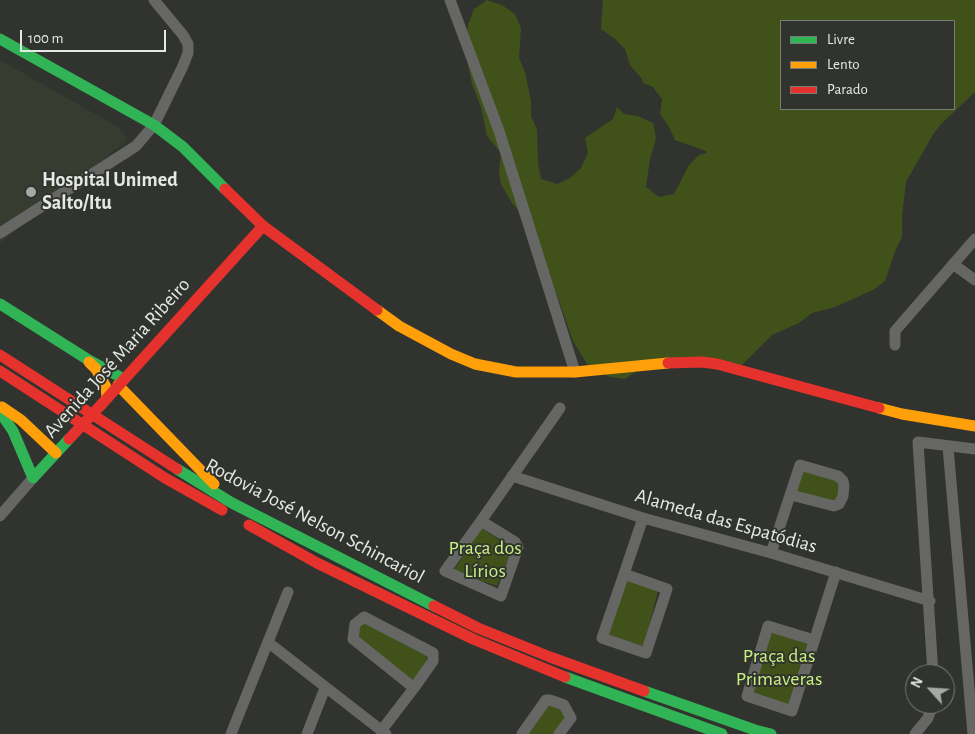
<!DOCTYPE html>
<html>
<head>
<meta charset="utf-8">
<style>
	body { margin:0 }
	#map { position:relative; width:975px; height:734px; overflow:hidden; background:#31332f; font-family:"Alegreya Sans",sans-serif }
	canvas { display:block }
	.legend { position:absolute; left:780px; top:20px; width:175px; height:90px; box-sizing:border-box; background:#31342e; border:1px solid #797c77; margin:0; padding:6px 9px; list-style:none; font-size:15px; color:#e6e8e4 }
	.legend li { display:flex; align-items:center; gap:10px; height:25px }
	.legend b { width:25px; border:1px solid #797c77 }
	.north { position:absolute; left:905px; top:664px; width:50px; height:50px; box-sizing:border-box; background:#31342e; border:1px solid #797c77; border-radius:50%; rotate:296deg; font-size:14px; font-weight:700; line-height:20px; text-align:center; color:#e6e8e4 }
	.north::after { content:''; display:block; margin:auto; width:18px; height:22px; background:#a7a9a5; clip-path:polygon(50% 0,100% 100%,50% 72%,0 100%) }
	.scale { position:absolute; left:20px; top:30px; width:146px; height:22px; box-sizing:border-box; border:2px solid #e6e8e4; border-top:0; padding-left:6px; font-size:15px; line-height:18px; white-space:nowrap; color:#e6e8e4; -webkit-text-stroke:4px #31342e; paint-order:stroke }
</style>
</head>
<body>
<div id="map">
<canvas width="975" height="734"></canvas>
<ul class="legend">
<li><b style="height:6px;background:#30b455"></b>Livre</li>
<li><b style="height:6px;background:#ff9f0a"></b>Lento</li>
<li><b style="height:6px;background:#e5322d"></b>Parado</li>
</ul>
<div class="north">N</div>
<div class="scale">100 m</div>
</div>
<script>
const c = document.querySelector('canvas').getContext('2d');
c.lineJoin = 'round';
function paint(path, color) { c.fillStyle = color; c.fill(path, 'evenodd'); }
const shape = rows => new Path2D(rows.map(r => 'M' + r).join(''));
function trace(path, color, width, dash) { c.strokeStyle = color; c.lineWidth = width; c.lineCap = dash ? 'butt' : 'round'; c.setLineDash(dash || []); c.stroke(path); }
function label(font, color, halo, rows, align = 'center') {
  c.font = font + ' "Alegreya Sans",sans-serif'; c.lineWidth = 4; c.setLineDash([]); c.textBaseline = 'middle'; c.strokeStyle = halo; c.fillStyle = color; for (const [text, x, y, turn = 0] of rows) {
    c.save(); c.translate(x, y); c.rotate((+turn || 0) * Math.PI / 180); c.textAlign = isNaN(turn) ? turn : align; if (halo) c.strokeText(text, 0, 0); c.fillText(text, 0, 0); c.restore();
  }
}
paint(shape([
	[0,60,118,127,127,138,125,142,0,243]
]), '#373c31');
paint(shape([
	[487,0,502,5,515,14,521,28,519,58,525,72,531,101,531,116,537,130,538,164,541,179,557,184,570,178,581,168,588,153,585,138,613,119,617,107,624,114,638,116,653,123,656,138,650,159,646,187,659,197,674,194,689,165,699,155,707,153,706,151,675,140,669,127,660,114,662,99,653,87,643,83,642,79,630,65,625,49,615,39,601,29,603,0,975,0,975,92,941,124,932,136,906,182,902,215,902,237,896,249,885,281,873,290,835,307,812,313,799,323,772,335,741,366,648,363,625,379,611,377,598,372,587,364,573,341,536,235,529,223,512,203,501,184,499,171,501,153,487,136,481,107,472,84,466,55,468,25,474,9],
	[781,21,954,21,954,109,781,109],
	[801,468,840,482,838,502,793,494],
	[482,528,512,549,497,586,453,571],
	[625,578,658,591,644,646,608,635],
	[364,621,427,653,426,664,412,682,355,639,358,627],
	[770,630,808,643,789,707,750,694],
	[546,704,561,707,568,717,556,734,524,734]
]), '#405219');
trace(shape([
	[450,0,499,131,575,372],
	[0,233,136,146,154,125,183,66,188,53,188,44,183,35,154,0],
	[953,264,975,280],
	[895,345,895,331,975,239],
	[948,447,973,734],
	[512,476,643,518,771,553,930,601],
	[0,516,33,478],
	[481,521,515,542,518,547,501,596,445,571,481,521,560,408],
	[771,553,800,465,838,476,843,481,844,486,843,496,839,504,834,506,791,495],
	[624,574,667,589,646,653,602,638,624,574,643,518],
	[814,640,768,626,747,696,792,711,836,572],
	[269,643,386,734],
	[933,674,918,442,975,449],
	[381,731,414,688,433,661,433,653,364,617,355,624,353,639,414,688],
	[231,734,288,592],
	[307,734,325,688],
	[522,734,546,700,550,700,564,705,571,718,559,734],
	[915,734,928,718,933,704]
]), '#666665', 11);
trace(shape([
	[0,39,154,125,183,147,225,189],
	[0,304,87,359,124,379],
	[0,412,13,431,33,478,69,439],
	[177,469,232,503,434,606],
	[565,677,722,734],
	[644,691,755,730,771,734]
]), '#30b455', 11);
trace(shape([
	[377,310,399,326,451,354,475,364,516,372,575,372,668,363],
	[89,362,96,369,106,387,107,398],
	[118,385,214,484],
	[2,407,21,420,56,453],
	[879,408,902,414,975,426]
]), '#ff9f0a', 11);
trace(shape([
	[225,189,263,226,377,310],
	[0,355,177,469],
	[668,363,702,362,717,364,879,408],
	[0,371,165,478,222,510],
	[101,405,263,226],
	[249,525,317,563,473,639,565,677],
	[434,606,478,628,550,657,644,691]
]), '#e5322d', 11);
trace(shape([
	[69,439,101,405]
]), '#e5322d', 11);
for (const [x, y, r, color] of [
	[31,192,6,"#a7a9a5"]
]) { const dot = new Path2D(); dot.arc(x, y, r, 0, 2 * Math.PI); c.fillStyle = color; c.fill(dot); trace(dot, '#31342e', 2); }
label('bold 20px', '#e6e8e4', '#31342e', [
	["Hospital Unimed",42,180],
	["Salto/Itu",42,203]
], 'left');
label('20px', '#e6e8e4', '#31342e', [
	["Avenida José Maria Ribeiro",117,358,-48],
	["Rodovia José Nelson Schincariol",315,521,28],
	["Alameda das Espatódias",726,521,16]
]);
label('20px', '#c8f083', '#31342e', [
	["Praça dos",485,548],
	["Lírios",485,571],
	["Praça das",779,656],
	["Primaveras",779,679]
]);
</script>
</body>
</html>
